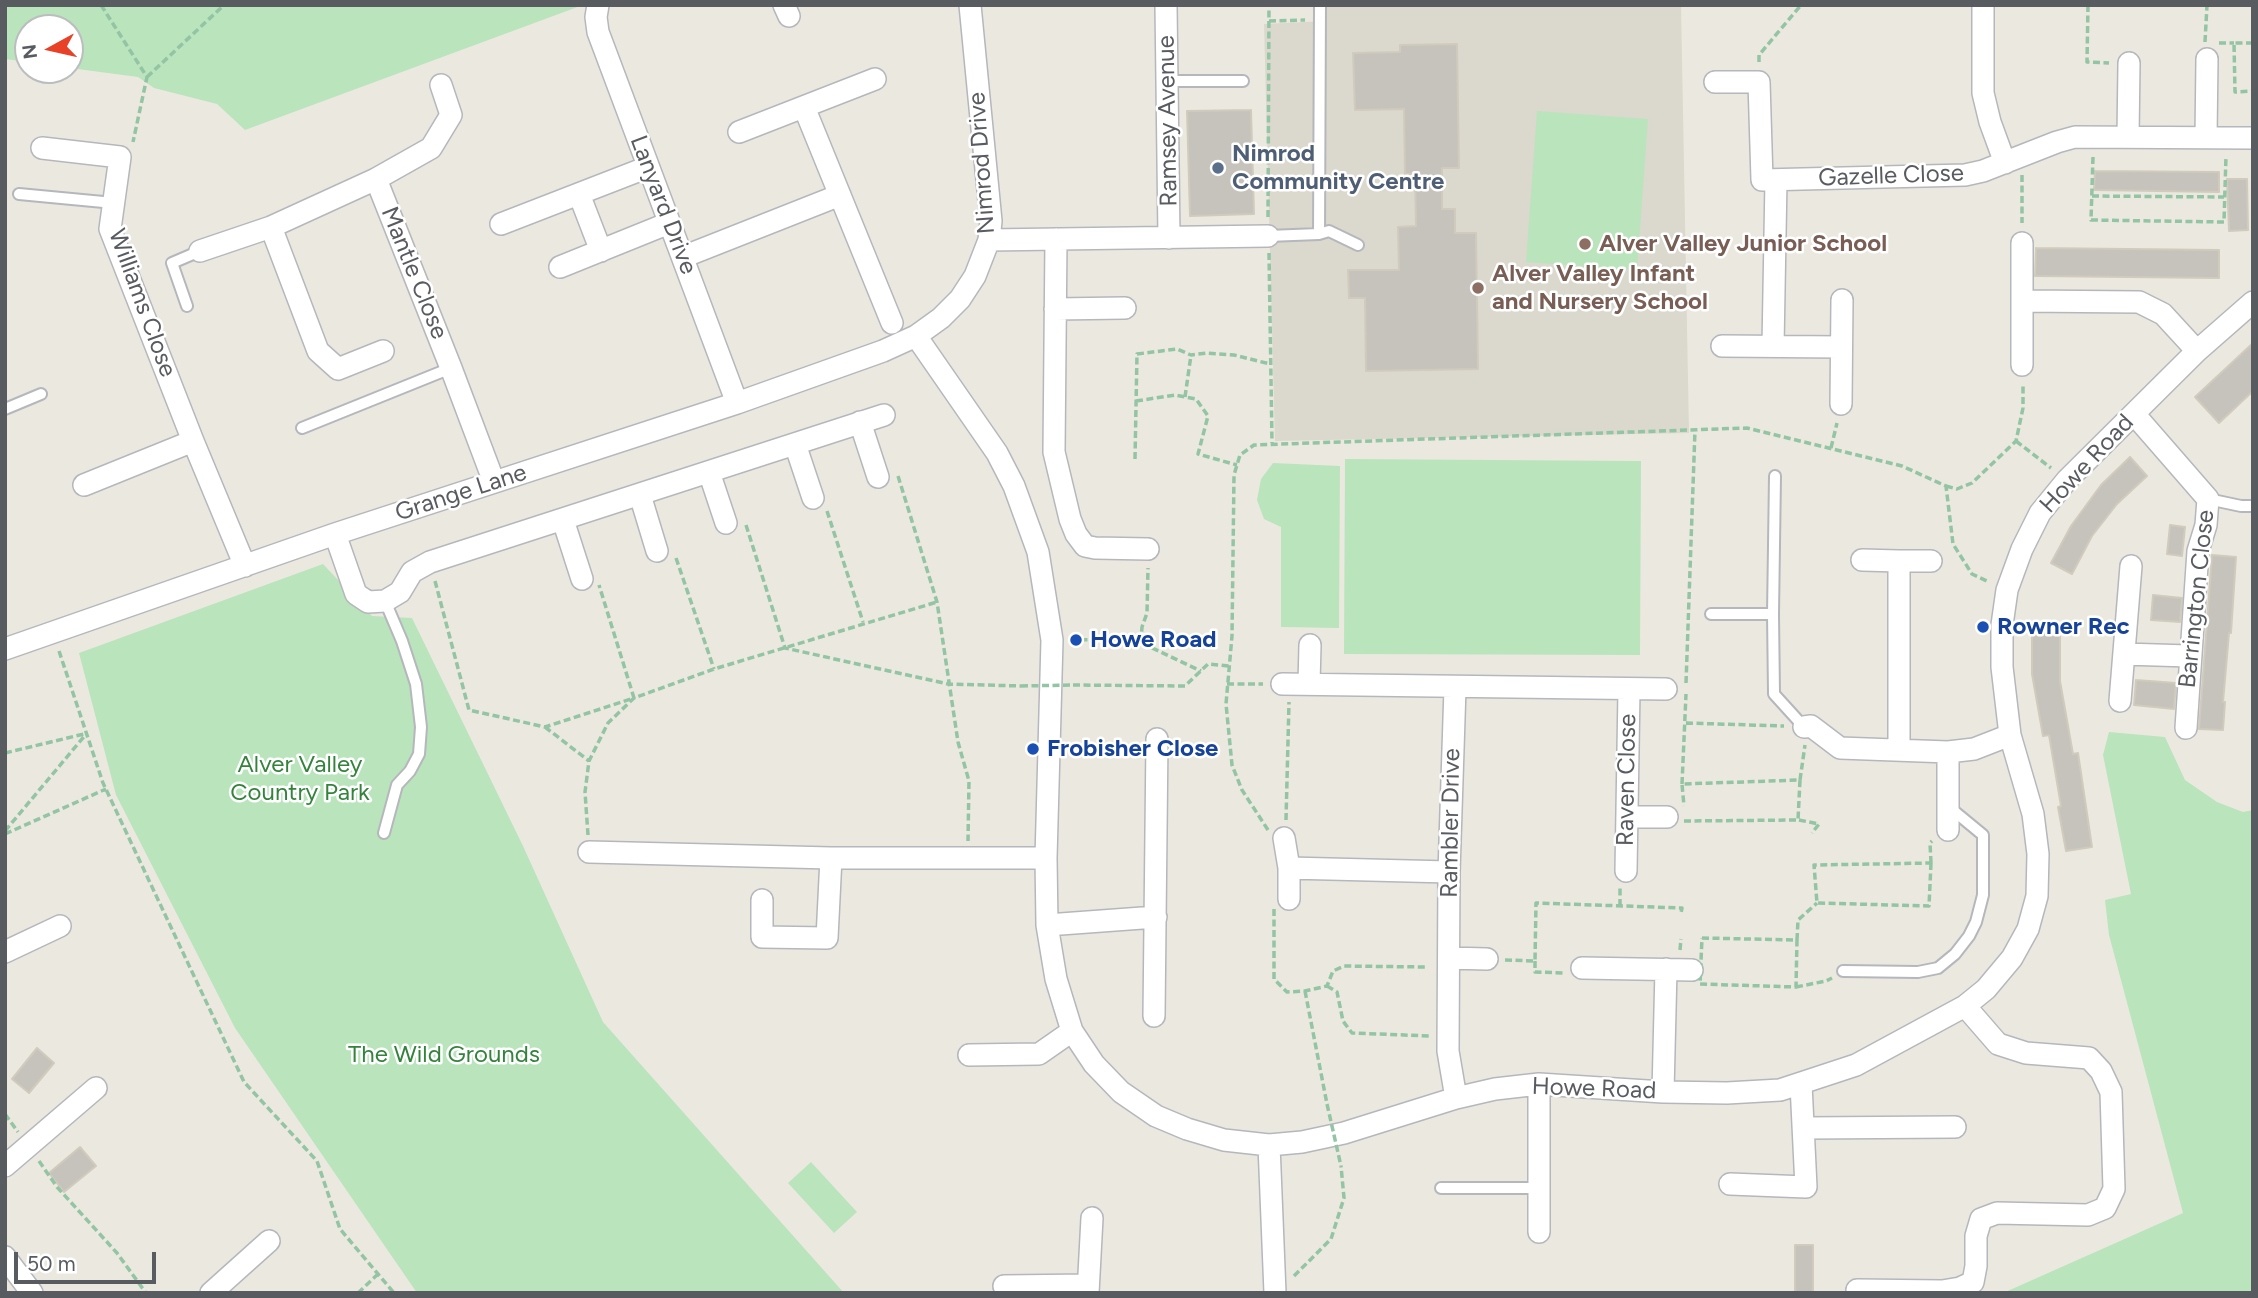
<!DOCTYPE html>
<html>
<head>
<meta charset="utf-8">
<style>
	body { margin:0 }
	#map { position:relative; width:2258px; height:1298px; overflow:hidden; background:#ebe9df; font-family:Figtree,sans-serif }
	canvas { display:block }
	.frame { position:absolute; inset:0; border:7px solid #585b60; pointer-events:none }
	.north { position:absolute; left:14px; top:14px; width:70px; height:70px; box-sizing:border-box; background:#fff; border:2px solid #bcbdbf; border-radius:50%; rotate:262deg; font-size:19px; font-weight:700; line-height:28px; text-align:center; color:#585b60 }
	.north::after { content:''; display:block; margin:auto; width:24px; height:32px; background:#e84128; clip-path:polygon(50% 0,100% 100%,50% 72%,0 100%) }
	.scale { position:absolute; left:14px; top:1252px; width:142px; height:32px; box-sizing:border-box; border:4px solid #585b60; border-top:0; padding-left:9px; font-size:21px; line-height:24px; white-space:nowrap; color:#585b60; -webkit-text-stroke:5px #fff; paint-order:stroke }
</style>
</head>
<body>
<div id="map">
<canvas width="2258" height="1298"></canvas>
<div class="frame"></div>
<div class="north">N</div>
<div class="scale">50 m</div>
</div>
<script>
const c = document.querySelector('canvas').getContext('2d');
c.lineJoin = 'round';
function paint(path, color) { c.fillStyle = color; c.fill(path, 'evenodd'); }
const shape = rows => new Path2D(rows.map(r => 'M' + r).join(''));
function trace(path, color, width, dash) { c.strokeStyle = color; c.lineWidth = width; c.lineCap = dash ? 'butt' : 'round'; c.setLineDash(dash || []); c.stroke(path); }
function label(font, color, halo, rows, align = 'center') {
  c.font = font + ' Figtree,sans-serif'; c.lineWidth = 5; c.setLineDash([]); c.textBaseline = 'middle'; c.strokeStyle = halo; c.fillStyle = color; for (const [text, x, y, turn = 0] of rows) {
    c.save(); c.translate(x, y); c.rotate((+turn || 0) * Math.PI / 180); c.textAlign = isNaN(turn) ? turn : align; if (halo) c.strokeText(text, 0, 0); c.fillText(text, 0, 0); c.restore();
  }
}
paint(shape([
	[1325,5,1681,5,1689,433,1275,441,1264,24,1325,21]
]), '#dbd8cd');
paint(shape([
	[6,5,583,5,245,130,217,104,154,88,138,77,70,68,70,28,28,28,28,62,5,59],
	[1537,111,1648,119,1637,270,1526,262],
	[1345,459,1641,461,1640,655,1344,654],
	[1273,463,1340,466,1339,628,1281,627,1281,527,1264,519,1257,500,1261,479],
	[323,564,372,616,412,618,523,846,603,1022,844,1293,417,1293,235,1028,116,795,79,653],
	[2109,732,2165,737,2185,780,2217,802,2243,812,2253,810,2253,1293,2003,1293,2183,1213,2109,935,2105,900,2131,894,2103,755],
	[811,1162,857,1212,834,1233,788,1183]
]), '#bae4bc');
const building = shape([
	[1457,44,1459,168,1442,168,1442,209,1455,209,1455,233,1476,233,1478,369,1366,371,1365,298,1349,298,1348,270,1399,270,1398,227,1416,226,1415,174,1405,174,1404,109,1355,110,1353,53,1400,52,1400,45,1457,44],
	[1251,110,1254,214,1190,216,1187,111,1251,110],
	[2095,171,2219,172,2219,192,2094,190,2095,171],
	[2227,179,2247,179,2248,230,2229,231,2227,179],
	[2036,248,2219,250,2219,278,2035,276,2036,248],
	[2253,343,2253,391,2219,423,2195,397,2253,343],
	[2130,457,2147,476,2117,504,2092,536,2072,574,2051,563,2071,526,2101,485,2130,457],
	[2170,525,2185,527,2182,556,2167,554,2170,525],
	[2212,555,2236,557,2231,633,2229,633,2223,702,2225,702,2223,730,2199,729,2212,555],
	[2153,595,2182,598,2180,622,2151,620,2153,595],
	[2032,631,2060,631,2060,681,2073,754,2078,753,2092,847,2066,851,2058,807,2061,806,2049,735,2043,736,2032,674,2032,631],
	[2136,680,2176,683,2174,709,2134,705,2136,680],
	[37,1048,54,1063,29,1093,12,1079,37,1048],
	[80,1147,96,1166,64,1192,49,1173,80,1147],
	[1795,1245,1813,1245,1813,1293,1795,1293,1795,1245]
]);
paint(building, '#c6c3bc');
trace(building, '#d0cbbd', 2);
const service = shape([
	[1167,81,1243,81],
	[19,194,114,203],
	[1319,234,1329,231,1358,245],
	[1268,236,1319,234,1320,5],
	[187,306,172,263,200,251],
	[5,409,41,394],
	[302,428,451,368],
	[2208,499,2241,506,2253,506],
	[1711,614,1773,614,1774,694,1804,727],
	[1773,614,1775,476],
	[384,833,397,785,410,771,419,754,421,727,416,684,402,641,385,601],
	[1843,971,1918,972,1938,968,1955,954,1969,936,1976,922,1983,895,1983,835,1949,807],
	[1441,1188,1539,1188]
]);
const minor = shape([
	[598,5,596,17,598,32,737,403],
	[784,5,789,16],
	[1166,5,1169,238],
	[1983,5,1983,93,1990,122,2005,163],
	[1715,82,1759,82,1762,180,1965,175,1983,171,2057,142,2075,137,2253,138],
	[804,107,892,323],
	[739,132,875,79],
	[2128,137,2129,63],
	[2206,137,2207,59],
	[42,148,120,157,110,229,193,441,245,566],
	[376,179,431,148,451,115,441,85],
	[579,194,601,251],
	[501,224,648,167],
	[271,227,318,351,338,369,383,351],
	[1056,239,1054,452,1070,519,1076,534,1085,546,1095,548,1148,549],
	[989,240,1268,236],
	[2022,243,2022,365],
	[200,251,271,227,376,179,451,368,494,482],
	[683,257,840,195],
	[560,267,669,223],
	[2023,301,2139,302,2163,314,2197,351],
	[1055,309,1125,308],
	[916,336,997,453,1014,486,1038,552,1052,640,1046,858,1047,925,1056,979,1072,1031,1094,1064,1121,1092,1156,1116,1187,1129,1224,1140,1269,1145,1302,1142,1344,1133,1456,1098,1495,1089,1539,1084,1663,1092,1727,1093,1780,1090,1856,1065,1965,1006,1986,989,2012,958,2028,929,2037,896,2038,854,2033,814,2010,735,2002,667,2002,625,2007,590,2022,549,2040,513,2067,480,2197,351,2253,302],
	[1722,346,1840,347],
	[1773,346,1776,180],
	[1841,404,1842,300],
	[2134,414,2208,499,2206,525,2198,551,2186,728],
	[860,422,878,477],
	[795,444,813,498],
	[709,472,726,523],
	[84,485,193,441],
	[640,495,657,551],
	[563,520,582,579],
	[335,534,356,594,368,602,385,601,400,592,412,572,430,562,884,415],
	[1862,560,1899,561,1899,749],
	[1899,561,1931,561],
	[5,649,335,534,737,403,883,351,916,336,941,318,960,299,975,276,989,240,991,221,970,5],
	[2124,654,2189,656],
	[1282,684,1666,689],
	[1309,684,1310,645],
	[1455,688,1449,872,1448,1051,1456,1098],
	[2120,701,2131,566],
	[1804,727,1811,726,1840,748,1948,752,1974,749,2010,735],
	[1948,752,1948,830],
	[1627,817,1667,817],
	[1284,838,1289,868,1289,899],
	[589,852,831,858],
	[1289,868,1449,872],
	[1626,871,1629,690],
	[762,900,762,937,827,938,831,858,1046,858],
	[1047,925,1156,917],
	[5,952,60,926],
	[1449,958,1487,959],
	[1582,968,1692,970],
	[1154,1016,1157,739],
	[969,1055,1039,1054,1072,1031],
	[1663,1092,1666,969],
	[1804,1128,1955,1127],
	[1269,1145,1275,1293],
	[5,1166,96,1088],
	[1730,1184,1806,1187,1801,1084],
	[1539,1232,1539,1084],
	[5,1257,32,1293],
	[1004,1286,1088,1285],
	[1857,1290,1942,1291,1960,1288,1973,1282,1976,1266,1976,1236,1981,1219,1997,1213,2088,1215,2105,1208,2114,1189,2111,1092,2101,1071,2089,1058,2026,1053,1998,1044,1965,1006],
	[211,1293,269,1241],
	[1088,1293,1092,1218]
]);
trace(service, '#b5b7bc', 14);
trace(minor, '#b5b7bc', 24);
trace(shape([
	[101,5,147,77,133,142],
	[2088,5,2087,62,2109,63],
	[1269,21,1305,20],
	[2205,42,2207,5],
	[2219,43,2234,43],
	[2253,43,2234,43,2235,92,2253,91],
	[1759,62,1759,55,1801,5],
	[147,77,224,5],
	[2093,157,2091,220,2224,222,2226,156],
	[2022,175,2022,223],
	[2092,196,2224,197],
	[1268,217,1269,5],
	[1269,253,1272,443],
	[1185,397,1191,355],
	[1136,401,1175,395,1196,399,1208,416,1198,454,1237,465],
	[2016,441,2051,468],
	[1831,448,1837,423],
	[1135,459,1137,354,1177,349,1191,355,1207,353,1234,355,1270,364],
	[898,476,937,602,958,742,969,781,968,841],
	[1946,486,1957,489,1972,483,2016,441,2023,408,2023,384],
	[827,511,863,622],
	[746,525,785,648,948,684,1021,686],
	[676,558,714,669],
	[435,581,469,710,545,727,634,698,599,585],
	[1070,640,1133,639,1201,671],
	[1141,642,1142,627,1147,613,1148,568],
	[59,651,103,783,244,1082,317,1161,340,1229,394,1293],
	[1686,683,1695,430],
	[1227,684,1263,684],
	[1073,685,1185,686,1208,664,1229,666],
	[1686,723,1784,726],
	[545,727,589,761],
	[5,753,84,734],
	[1800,780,1805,745],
	[1682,784,1686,694],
	[1286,820,1289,702],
	[1799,820,1819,824,1812,833],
	[1684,821,1798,820,1800,780,1682,784,1684,806],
	[1268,830,1242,790,1232,765,1226,704,1232,636,1234,475,1240,455,1254,445,1747,428,1902,466,1946,486,1953,544,1972,574,1989,582],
	[5,831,87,733],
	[5,834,106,789],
	[588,835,585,792,589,761,608,723,634,698,714,669,937,602],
	[1931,863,1929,906,1817,903,1814,865,1931,863],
	[1931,863,1930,843,1932,841],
	[1620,906,1620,887],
	[1274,909,1274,979,1287,992,1305,991,1327,986,1333,971,1344,966,1428,967],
	[1702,938,1797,940,1796,987,1700,984,1702,938],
	[1797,940,1798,920,1817,903],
	[1680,950,1681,939],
	[1505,960,1535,961,1536,903,1682,908,1681,913],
	[1535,961,1535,972,1564,973],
	[1327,986,1337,992,1343,1021,1352,1033,1430,1036],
	[1796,987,1826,981,1832,978],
	[1305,991,1327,1104],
	[5,1114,18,1132],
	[39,1161,57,1187,117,1253,146,1293],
	[1294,1276,1331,1239,1344,1198,1341,1166],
	[358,1293,378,1274]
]), '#93c4a4', 3.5, [7, 3.5]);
trace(service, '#fff', 10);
trace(minor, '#fff', 21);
trace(shape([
	[1021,686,1073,685],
	[1327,1104,1341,1166]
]), '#93c4a4', 3.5, [7, 3.5]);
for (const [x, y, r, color] of [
	[1218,168,7,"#5c6f8a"],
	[1585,244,7,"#8d6e63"],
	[1478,288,7,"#8d6e63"],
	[1983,627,7,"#1a4fb4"],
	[1076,640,7,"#1a4fb4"],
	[1033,749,7,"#1a4fb4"]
]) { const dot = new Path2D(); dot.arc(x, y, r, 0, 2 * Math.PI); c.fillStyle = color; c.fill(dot); trace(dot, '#fff', 2.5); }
label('24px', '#585b60', '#fff', [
	["Ramsey Avenue",1168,121,-91],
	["Nimrod Drive",982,163,-94],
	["Gazelle Close",1891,176,-2],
	["Lanyard Drive",663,205,69],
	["Mantle Close",414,273,68],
	["Williams Close",142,303,70],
	["Howe Road",2087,464,-47],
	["Grange Lane",461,493,-18],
	["Barrington Close",2197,599,-84],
	["Raven Close",1627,780,-89],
	["Rambler Drive",1451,823,-89],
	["Howe Road",1594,1089,2]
]);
label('bold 24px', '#4e5e75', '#fff', [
	["Nimrod",1232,154],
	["Community Centre",1232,182]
], 'left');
label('bold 24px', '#785e54', '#fff', [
	["Alver Valley Junior School",1599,244],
	["Alver Valley Infant",1492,274],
	["and Nursery School",1492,302]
], 'left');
label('bold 24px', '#164399', '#fff', [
	["Rowner Rec",1997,627],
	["Howe Road",1090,640],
	["Frobisher Close",1047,749]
], 'left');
label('24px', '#34833c', '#fff', [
	["Alver Valley",300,765],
	["Country Park",300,793],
	["The Wild Grounds",444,1055]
]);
</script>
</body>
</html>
